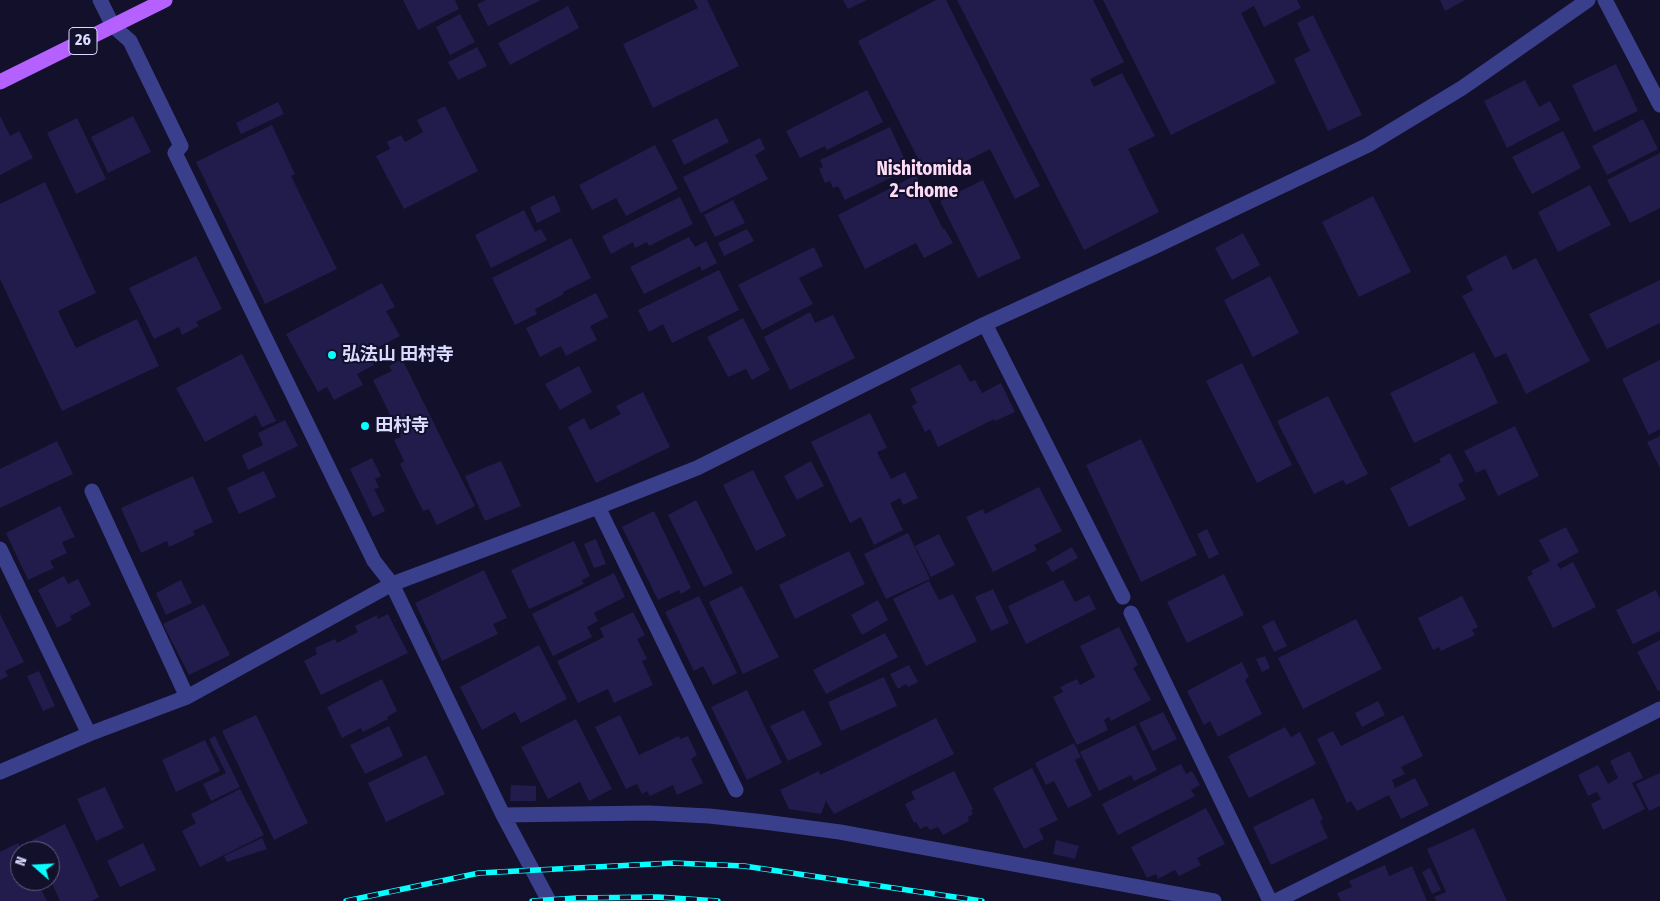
<!DOCTYPE html>
<html>
<head>
<meta charset="utf-8">
<style>
	body { margin:0 }
	#map { position:relative; width:1660px; height:901px; overflow:hidden; background:#12102b; font-family:"Fira Sans Condensed",sans-serif }
	canvas { display:block }
	.north { position:absolute; left:10px; top:841px; width:50px; height:50px; box-sizing:border-box; background:#12102b; border:1px solid #626180; border-radius:50%; rotate:289deg; font-size:14px; font-weight:700; line-height:20px; text-align:center; color:#dbdaff }
	.north::after { content:''; display:block; margin:auto; width:18px; height:22px; background:#06feff; clip-path:polygon(50% 0,100% 100%,50% 72%,0 100%) }
</style>
</head>
<body>
<div id="map">
<canvas width="1660" height="901"></canvas>
<div class="north">N</div>
</div>
<script>
const c = document.querySelector('canvas').getContext('2d');
c.lineJoin = 'round';
function paint(path, color) { c.fillStyle = color; c.fill(path, 'evenodd'); }
const shape = rows => new Path2D(rows.map(r => 'M' + r).join(''));
function trace(path, color, width, dash) { c.strokeStyle = color; c.lineWidth = width; c.lineCap = dash ? 'butt' : 'round'; c.setLineDash(dash || []); c.stroke(path); }
function label(font, color, halo, rows, align = 'center') {
  c.font = font + ' "Fira Sans Condensed","Noto Sans JP",sans-serif'; c.lineWidth = 4; c.setLineDash([]); c.textBaseline = 'middle'; c.strokeStyle = halo; c.fillStyle = color; for (const [text, x, y, turn = 0] of rows) {
    c.save(); c.translate(x, y); c.rotate((+turn || 0) * Math.PI / 180); c.textAlign = isNaN(turn) ? turn : align; if (halo) c.strokeText(text, 0, 0); c.fillText(text, 0, 0); c.restore();
  }
}
paint(shape([
	[403,0,455,0,459,9,418,30],
	[486,0,541,0,488,26,477,4],
	[694,0,707,0,739,66,653,108,623,44,698,8],
	[843,0,867,0,848,9],
	[936,0,946,0,1040,186,1015,199,990,149,933,178,929,170,925,172,858,41],
	[957,0,1093,0,1124,62,1090,79,1094,87,1122,73,1155,136,1128,149,1159,212,1084,250],
	[1103,0,1297,0,1301,8,1264,27,1254,6,1241,13,1276,83,1171,135],
	[1440,0,1465,0,1445,11],
	[568,6,579,28,510,65,498,43],
	[460,14,475,42,450,55,436,27],
	[1313,15,1362,115,1328,131,1294,59,1310,51,1297,23],
	[477,47,487,66,458,80,448,62],
	[1616,64,1638,111,1594,132,1572,85],
	[1525,80,1539,107,1550,101,1560,120,1507,148,1484,101],
	[867,90,883,122,827,150,825,146,800,158,786,131],
	[278,102,284,114,241,134,236,123],
	[445,106,478,171,404,209,376,156,390,149,387,142,401,135,405,142,423,132,417,120],
	[0,116,10,136,19,131,33,158,0,175],
	[133,116,151,152,108,173,91,137],
	[77,118,106,179,76,194,47,133],
	[717,118,729,142,684,165,672,140],
	[1643,119,1658,149,1607,175,1592,146],
	[272,125,295,174,291,176,337,269,265,304,196,162],
	[890,127,909,169,845,200,838,186,833,188,830,181,825,183,819,169,823,167,820,160],
	[1563,131,1581,168,1532,194,1512,157],
	[760,138,765,149,755,155,768,179,701,213,683,177],
	[655,145,678,189,626,216,616,198,592,210,579,185],
	[1660,153,1660,208,1630,223,1607,180],
	[916,175,943,229,945,229,953,243,924,258,916,243,865,269,838,215],
	[983,180,1021,258,978,278,940,201],
	[45,182,96,293,58,311,76,348,137,319,159,366,62,411,0,279,0,204],
	[1590,185,1611,225,1558,252,1538,212],
	[554,195,561,211,537,223,530,207],
	[1373,196,1411,272,1359,297,1322,222],
	[680,197,693,224,649,246,647,242,635,248,633,242,611,254,602,236],
	[733,200,745,223,715,237,704,215],
	[524,210,535,232,541,229,547,240,491,268,475,235],
	[747,229,754,241,724,256,718,243],
	[1243,233,1260,265,1232,280,1215,248],
	[689,237,695,247,706,241,717,263,702,271,700,266,644,294,630,267],
	[571,238,591,278,563,292,564,294,535,309,537,314,515,325,492,278],
	[814,247,823,266,799,278,813,304,762,330,738,285],
	[1506,255,1513,270,1536,258,1590,361,1526,394,1506,353,1495,358,1462,296,1473,290,1466,276],
	[196,256,222,309,196,322,199,326,182,335,179,327,154,339,129,288],
	[719,270,739,310,672,343,663,324,649,332,638,310],
	[1270,276,1299,333,1253,357,1224,300],
	[1660,280,1660,323,1607,349,1589,314],
	[382,283,395,307,386,311,400,336,368,353,374,365,357,374,363,385,334,400,327,387,318,392,286,334],
	[596,293,608,317,590,326,597,340,566,356,561,346,540,357,526,328],
	[810,312,815,323,833,315,855,358,790,390,764,337],
	[743,318,770,370,752,380,746,369,728,377,707,337],
	[1474,352,1498,403,1414,443,1390,393],
	[242,354,276,421,262,427,256,415,205,442,176,388],
	[402,359,475,506,437,525,429,509,423,511,400,464,404,461,394,440,401,437,373,380,392,371,389,366],
	[1660,360,1660,429,1649,435,1622,379],
	[1242,363,1292,465,1257,483,1206,381],
	[960,364,970,382,975,380,982,393,1001,383,1015,412,995,421,994,419,938,447,930,429,925,432,912,406,917,403,910,389],
	[579,366,592,392,560,410,545,384],
	[643,392,670,447,596,483,568,427,584,418,590,430,621,414,616,406],
	[1328,396,1368,474,1346,485,1343,480,1314,494,1277,421],
	[870,413,887,448,877,452,891,479,905,472,918,498,903,505,900,498,890,503,903,530,874,545,861,517,850,523,811,442],
	[285,420,298,446,248,470,242,455,263,445,258,433],
	[1515,426,1539,476,1498,496,1485,469,1476,473,1464,451],
	[1660,436,1660,468,1647,442],
	[1141,439,1197,555,1141,582,1086,465],
	[57,441,73,474,0,508,0,469],
	[1450,453,1464,481,1458,484,1466,499,1409,527,1390,488,1441,462,1439,459],
	[372,458,381,476,375,479,379,488,374,489,385,511,373,517,350,469],
	[501,461,521,506,485,521,465,476],
	[811,461,824,486,797,500,784,476],
	[753,470,786,536,756,551,723,485],
	[264,471,276,497,239,514,227,488],
	[193,476,213,522,193,531,195,535,169,547,167,541,141,553,121,508],
	[1039,487,1062,531,1034,545,1037,550,993,572,966,517,983,509,985,514],
	[696,500,733,573,704,587,668,515],
	[60,506,75,537,62,542,67,553,50,561,54,568,28,580,6,533],
	[654,511,691,588,681,594,679,590,658,600,622,527],
	[1566,527,1579,552,1557,564,1560,569,1573,562,1596,607,1553,628,1527,577,1533,574,1531,571,1550,561,1539,540],
	[1207,529,1219,554,1209,559,1197,534],
	[908,533,930,579,886,599,864,554],
	[939,534,955,565,931,577,915,546],
	[596,539,606,564,594,568,584,544],
	[574,541,590,576,582,580,584,584,529,609,511,570],
	[1072,547,1078,558,1052,572,1046,562],
	[849,551,865,584,795,619,779,585],
	[484,570,507,618,493,624,498,634,442,661,415,603],
	[614,573,625,597,594,613,598,621,587,627,592,637,553,656,532,614],
	[1224,574,1244,615,1187,643,1167,602],
	[64,576,68,584,78,579,91,605,70,616,72,620,57,628,38,590],
	[181,580,192,603,166,615,156,593],
	[1063,580,1075,602,1089,595,1096,609,1026,644,1008,606],
	[929,581,939,600,953,594,977,641,926,666,893,599],
	[742,586,779,657,743,674,709,602],
	[993,589,1009,623,991,631,975,597],
	[1656,590,1660,599,1660,631,1633,644,1616,610],
	[699,596,737,673,713,685,703,666,694,671,665,612],
	[1462,596,1478,627,1472,630,1475,635,1441,651,1439,647,1433,650,1418,618],
	[878,600,888,620,862,635,851,615],
	[204,604,230,655,189,675,163,624],
	[633,612,645,635,637,639,647,659,642,661,653,685,614,703,608,689,578,703,557,661,604,637,600,628],
	[0,614,24,662,5,671,8,676,0,680],
	[388,614,408,653,321,695,304,661,317,654,315,648,335,639,337,643,358,632,355,626,377,615,378,619],
	[1356,619,1382,669,1303,709,1278,658],
	[1274,620,1287,646,1274,652,1262,626],
	[1119,627,1138,665,1133,668,1151,700,1111,721,1109,717,1104,720,1108,730,1077,745,1053,697,1063,692,1060,687,1077,679,1080,685,1095,677,1080,646],
	[885,633,898,657,826,694,813,670],
	[1660,640,1660,690,1658,691,1637,652],
	[539,645,567,699,521,723,515,712,482,730,460,687],
	[1265,656,1270,668,1262,672,1256,659],
	[1242,662,1249,677,1245,680,1262,714,1218,737,1210,721,1204,725,1187,691],
	[909,665,918,682,908,687,906,684,898,689,890,674],
	[39,671,55,706,43,711,27,676],
	[884,677,897,706,841,731,828,702],
	[382,679,397,711,387,717,388,719,363,732,361,728,342,738,327,707],
	[747,690,782,763,747,780,711,707],
	[1378,701,1385,715,1362,727,1355,713],
	[804,710,822,745,788,761,770,726],
	[1163,712,1177,739,1153,751,1139,723],
	[256,715,308,823,274,840,222,731],
	[620,715,639,755,679,736,680,739,688,736,697,755,691,759,703,783,677,795,673,785,650,796,647,791,642,794,637,784,626,789,595,727],
	[1403,715,1423,756,1401,767,1405,774,1392,780,1395,788,1415,778,1429,805,1401,819,1389,795,1357,811,1351,801,1347,803,1317,739,1333,731,1341,746],
	[936,718,954,754,834,814,826,801,821,814,789,809,780,790,819,771,820,775],
	[576,719,612,789,589,801,580,782,548,799,521,747],
	[1135,725,1157,770,1134,781,1131,775,1099,791,1080,752],
	[389,726,403,756,365,774,350,745],
	[1285,727,1291,737,1300,732,1316,764,1249,798,1228,756],
	[215,736,240,787,211,801,203,784,226,773,209,739],
	[205,740,220,771,176,792,162,760],
	[1074,743,1081,757,1075,760,1092,796,1068,808,1054,781,1046,785,1035,763],
	[1630,751,1643,778,1632,783,1645,809,1603,830,1591,804,1601,799,1597,792,1588,796,1578,775,1598,765,1608,784,1618,778,1610,761],
	[426,755,445,794,386,822,368,783],
	[1181,764,1186,774,1192,771,1200,785,1191,790,1195,796,1118,835,1102,804],
	[1032,768,1058,820,1039,829,1044,839,1024,849,993,788],
	[954,771,973,809,971,810,973,814,968,817,969,821,943,835,938,827,930,830,927,826,920,829,916,822,914,823,905,804,915,799,911,792],
	[1660,773,1660,806,1649,811,1636,784],
	[511,785,536,786,536,801,510,801],
	[105,787,124,828,96,841,77,799],
	[240,789,264,835,200,867,182,831,196,823,191,814],
	[1313,798,1323,819,1320,821,1328,838,1271,865,1253,827],
	[1206,808,1225,844,1197,858,1201,865,1179,876,1175,870,1158,879,1156,874,1147,878,1131,847],
	[65,824,99,897,91,901,60,901,50,879,50,851,37,851,32,840],
	[1474,828,1507,901,1436,901,1434,897,1446,892,1427,849],
	[262,838,267,849,227,862,224,856],
	[1056,840,1079,846,1075,859,1053,854],
	[18,843,22,851,20,851,20,881,37,881,47,901,0,901,0,852],
	[143,843,156,870,120,887,107,861],
	[1385,865,1389,876,1412,866,1427,901,1341,901,1337,893,1352,887,1349,881],
	[1430,868,1441,890,1432,894,1422,872]
]), '#211c4c');
trace(shape([
	[100,0,113,26,130,41,181,146,175,153,374,561,392,584,503,815,549,901],
	[1605,0,1660,105],
	[985,324,1123,597],
	[92,491,187,697],
	[598,507,736,790],
	[0,549,89,734],
	[1131,613,1270,901],
	[0,772,89,734,187,697,392,584,598,507,697,468,985,324,1154,247,1368,145,1462,88,1588,0],
	[503,815,649,813,709,816,764,822,840,832,1214,901],
	[1276,901,1660,709]
]), '#3a3f8b', 15);
trace(shape([
	[0,82,165,0]
]), '#b561ff', 15);
const rail = shape([
	[346,901,479,873,673,863,744,866,982,901],
	[532,901,576,898,658,897,718,901]
]);
trace(rail, '#06feff', 5.5);
trace(rail, '#12102b', 4, [11]);
for (const [x, y, r, color] of [
	[332,355,5,"#06feff"],
	[365,426,5,"#06feff"]
]) { const dot = new Path2D(); dot.arc(x, y, r, 0, 2 * Math.PI); c.fillStyle = color; c.fill(dot); trace(dot, '#12102b', 2); }
for (const [x, y, w] of [
	[83,41,28]
]) { const box = new Path2D(); box.roundRect(x - w / 2, y - 13.5, w, 27, 4); c.fillStyle = '#12102b'; c.fill(box); trace(box, '#dbdaff', 1); }
label('bold 16px', '#dbdaff', null, [
	["26",83,41]
]);
label('bold 18px', '#dbdaff', '#12102b', [
	["弘法山 田村寺",342,355],
	["田村寺",375,426]
], 'left');
label('bold 19px', '#ffdcf6', '#12102b', [
	["Nishitomida",924,170],
	["2-chome",924,192]
]);
</script>
</body>
</html>
